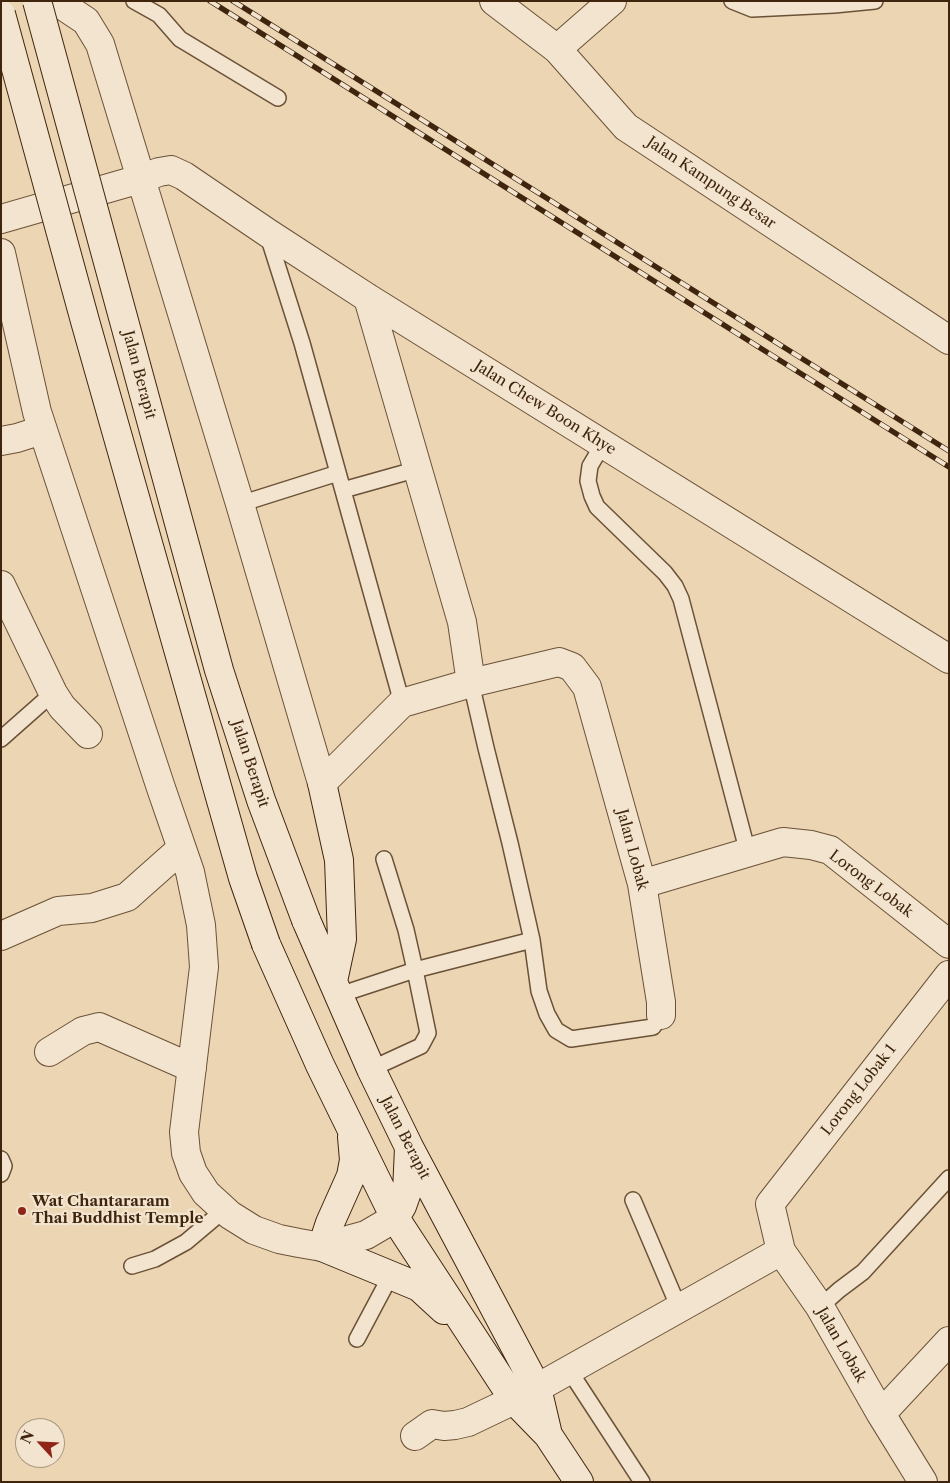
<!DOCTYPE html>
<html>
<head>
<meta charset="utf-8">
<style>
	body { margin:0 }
	#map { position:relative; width:950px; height:1483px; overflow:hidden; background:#ebd5b3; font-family:"Libre Caslon Text",serif }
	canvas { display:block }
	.frame { position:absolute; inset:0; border:2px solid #40250e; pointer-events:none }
	.north { position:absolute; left:15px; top:1418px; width:50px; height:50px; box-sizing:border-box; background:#f2e4ce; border:1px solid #ab9881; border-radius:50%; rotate:295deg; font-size:14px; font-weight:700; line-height:20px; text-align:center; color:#40250e }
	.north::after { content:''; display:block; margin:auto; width:18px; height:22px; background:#8f2418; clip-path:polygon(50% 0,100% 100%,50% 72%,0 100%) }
</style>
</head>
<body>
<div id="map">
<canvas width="950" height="1483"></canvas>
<div class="frame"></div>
<div class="north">N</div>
</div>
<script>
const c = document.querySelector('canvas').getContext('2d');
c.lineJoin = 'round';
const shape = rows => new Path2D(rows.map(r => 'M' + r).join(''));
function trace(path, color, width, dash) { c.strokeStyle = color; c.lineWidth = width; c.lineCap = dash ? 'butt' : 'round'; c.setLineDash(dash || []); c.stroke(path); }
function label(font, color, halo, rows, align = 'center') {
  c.font = font + ' "Libre Caslon Text",serif'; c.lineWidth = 4.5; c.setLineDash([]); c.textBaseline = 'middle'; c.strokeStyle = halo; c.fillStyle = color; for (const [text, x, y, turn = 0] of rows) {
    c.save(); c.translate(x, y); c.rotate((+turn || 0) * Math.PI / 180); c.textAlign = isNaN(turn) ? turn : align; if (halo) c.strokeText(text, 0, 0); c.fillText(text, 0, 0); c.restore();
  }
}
const service = shape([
	[134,1,159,15,180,39,278,98],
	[732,1,752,9,834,5,875,1],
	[268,236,302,343,402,703],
	[603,444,590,466,588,481,592,496,597,507,665,573,675,586,681,599,748,853],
	[343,490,418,469],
	[240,504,338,473],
	[471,683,486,748,510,843,532,940],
	[1,739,53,693],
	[339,995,415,970,406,930,384,859],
	[371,1069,421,1046,428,1033,415,970,532,940,539,991,547,1014,556,1030,571,1039,653,1027,661,1015],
	[1,1159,4,1166,1,1174],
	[633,1200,679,1308],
	[132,1266,155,1259,186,1242,224,1210],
	[820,1307,839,1290,863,1272,949,1178],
	[357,1339,391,1275],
	[569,1370,642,1482]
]);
const minor = shape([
	[56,1,86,21,100,44,240,504,322,783,402,703,471,683,559,662,572,667,587,687,642,884,661,1002,661,1015],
	[557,49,612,1],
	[1,219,140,179,159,172,171,170,184,176,268,233,368,298,949,659],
	[1,253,37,412,161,788,190,872,201,925,204,967,184,1132,186,1153,193,1173,206,1193,230,1215,254,1230,279,1239,299,1243,322,1247,366,1235,395,1218],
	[368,298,462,622,471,683],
	[1,441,17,438,42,430],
	[1,585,53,693,62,707,88,734],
	[642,884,783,842,811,845,830,850,949,944],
	[1,936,58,911,92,908,127,897,181,849],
	[49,1052,83,1031,99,1027,192,1068],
	[537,1388,781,1251],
	[881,1414,949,1341],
	[415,1436,432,1424,444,1426,455,1425,468,1422,514,1400],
	[923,1482,881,1414,820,1307,781,1251,770,1204,949,975]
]);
const tertiary = shape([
	[494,1,557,49,626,127,949,340]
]);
const secondary = shape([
	[322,783,339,860,342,939,333,981],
	[306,920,371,1069,409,1147,537,1388,548,1435,579,1482],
	[266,944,320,1065,395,1218,514,1400,548,1435],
	[352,1137,354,1160,351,1176,330,1223,322,1247,419,1287,444,1310],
	[395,1218,402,1206,407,1192,409,1148]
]);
trace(service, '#6b5137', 18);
trace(minor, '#6b5137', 30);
trace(tertiary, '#6b5137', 30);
trace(secondary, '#40250e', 30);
trace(service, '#f2e4ce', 15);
trace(minor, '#f2e4ce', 28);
trace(tertiary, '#f2e4ce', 28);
trace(secondary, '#f2e4ce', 28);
const rail = shape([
	[210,1,949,467],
	[233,1,949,451]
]);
trace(rail, '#40250e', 5.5);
trace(rail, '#f2e4ce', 4, [11]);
const secondaryBridge = shape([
	[37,1,219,670,261,800,306,920],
	[1,14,85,321,243,878,266,944]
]);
trace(secondaryBridge, '#40250e', 30, []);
trace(secondaryBridge, '#f2e4ce', 28);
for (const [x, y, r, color] of [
	[22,1211,5,"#8f2418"]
]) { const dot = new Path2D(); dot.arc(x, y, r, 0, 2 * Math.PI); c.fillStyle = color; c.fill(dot); trace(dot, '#f2e4ce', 2); }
label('15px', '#40250e', '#f2e4ce', [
	["Jalan Kampung Besar",711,183,34],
	["Jalan Berapit",139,375,75],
	["Jalan Chew Boon Khye",545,408,32],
	["Jalan Berapit",250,764,72],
	["Jalan Lobak",632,850,75],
	["Lorong Lobak",871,884,37],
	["Lorong Lobak 1",859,1090,-52],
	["Jalan Berapit",405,1138,63],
	["Jalan Lobak",841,1345,60]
]);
label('bold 15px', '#40250e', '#f2e4ce', [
	["Wat Chantararam",32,1202],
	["Thai Buddhist Temple",32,1219]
], 'left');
</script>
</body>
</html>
